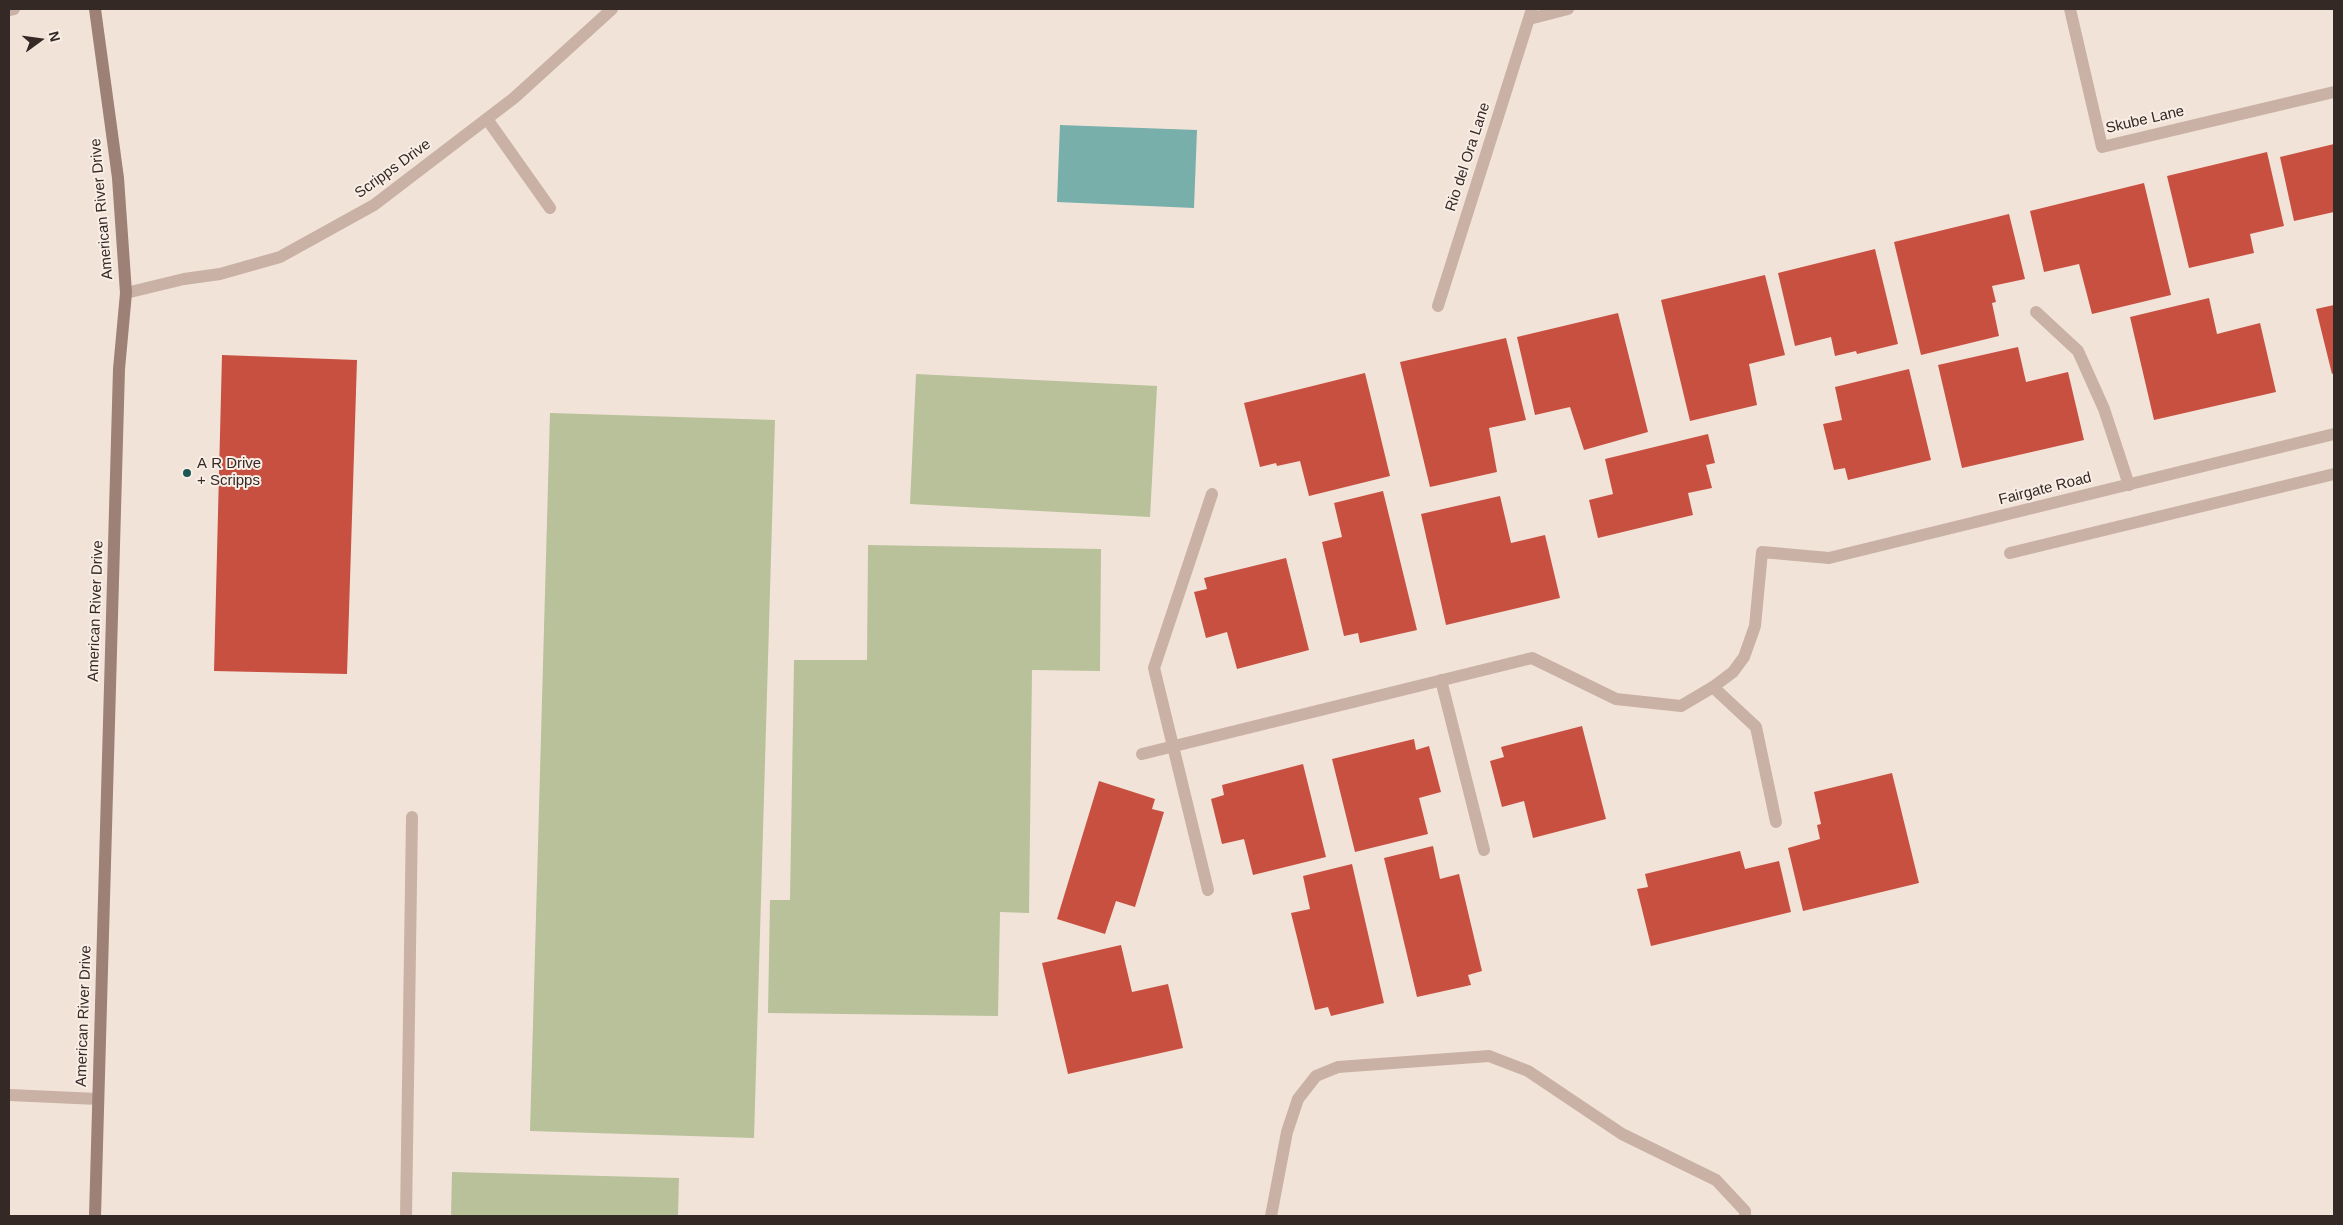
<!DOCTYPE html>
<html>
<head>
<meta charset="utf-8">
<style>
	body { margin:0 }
	#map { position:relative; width:2343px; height:1225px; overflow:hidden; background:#f2e3d9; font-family:Helvetica,sans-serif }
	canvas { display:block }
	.frame { position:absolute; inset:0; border:10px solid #352926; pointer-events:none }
	.north { position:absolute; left:15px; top:15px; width:50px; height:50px; -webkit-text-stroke:4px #f9eee5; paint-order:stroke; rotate:76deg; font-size:14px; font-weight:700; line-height:20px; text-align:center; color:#352926 }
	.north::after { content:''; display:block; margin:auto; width:18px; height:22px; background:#352926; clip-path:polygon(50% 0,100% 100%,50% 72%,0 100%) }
</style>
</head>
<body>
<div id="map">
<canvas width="2343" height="1225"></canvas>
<div class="frame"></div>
<div class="north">N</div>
</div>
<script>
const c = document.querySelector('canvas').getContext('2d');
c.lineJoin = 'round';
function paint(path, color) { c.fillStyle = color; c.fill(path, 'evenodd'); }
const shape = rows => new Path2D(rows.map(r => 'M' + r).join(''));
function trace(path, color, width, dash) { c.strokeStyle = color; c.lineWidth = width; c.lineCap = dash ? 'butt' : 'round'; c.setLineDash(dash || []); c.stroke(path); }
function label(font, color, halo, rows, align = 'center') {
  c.font = font + ' Helvetica,sans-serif'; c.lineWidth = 4; c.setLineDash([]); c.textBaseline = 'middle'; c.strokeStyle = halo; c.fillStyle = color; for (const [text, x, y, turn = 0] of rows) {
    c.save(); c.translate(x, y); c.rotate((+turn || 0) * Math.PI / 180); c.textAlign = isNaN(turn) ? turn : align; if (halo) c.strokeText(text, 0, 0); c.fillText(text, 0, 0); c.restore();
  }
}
paint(shape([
	[916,374,1157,386,1150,517,910,504],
	[550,413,775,420,754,1138,530,1131],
	[868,545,1101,549,1100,671,1032,670,1029,913,1000,912,998,1016,768,1013,770,900,790,900,794,660,867,660],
	[452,1172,679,1178,678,1216,451,1216]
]), '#b8c199');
paint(shape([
	[1060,125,1197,130,1194,208,1057,202]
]), '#78afaa');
paint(shape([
	[2334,144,2334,212,2294,221,2280,157],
	[2267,152,2284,226,2250,234,2254,253,2189,268,2167,176],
	[2144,183,2171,295,2092,314,2079,264,2044,272,2030,211],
	[2009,214,2025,279,1992,286,1996,302,1992,303,1999,336,1921,355,1894,242],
	[1875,249,1898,344,1857,354,1856,351,1835,356,1831,337,1795,346,1778,273],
	[1765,275,1785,355,1749,364,1757,405,1690,421,1661,300],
	[2209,298,2217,334,2260,323,2276,392,2154,420,2130,317],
	[2334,305,2334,373,2332,374,2316,309],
	[1618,313,1648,432,1584,450,1570,407,1535,415,1517,337],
	[1506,338,1526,420,1489,428,1497,472,1430,487,1400,362],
	[2018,347,2026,382,2068,372,2084,440,1962,468,1938,365],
	[222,355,357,360,347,674,214,671],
	[1909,369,1931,460,1848,480,1845,468,1834,470,1823,424,1842,420,1835,387],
	[1365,373,1390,476,1309,496,1300,461,1277,466,1276,463,1260,467,1244,403],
	[1708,434,1715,463,1706,465,1712,488,1688,493,1693,515,1598,538,1589,500,1613,494,1605,459],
	[1383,491,1417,630,1360,643,1358,633,1344,636,1322,542,1342,537,1334,503],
	[1500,496,1511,543,1545,535,1560,598,1446,625,1421,514],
	[1286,558,1309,650,1237,669,1227,632,1206,638,1194,592,1207,589,1204,578],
	[1582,726,1606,819,1533,838,1524,801,1502,807,1490,761,1504,757,1501,747],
	[1414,739,1416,750,1429,746,1441,792,1419,798,1428,834,1355,852,1332,759],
	[1303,764,1326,857,1253,875,1244,839,1222,844,1211,799,1224,795,1222,785],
	[1892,773,1919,883,1803,911,1788,848,1820,839,1817,825,1821,824,1814,792],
	[1099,781,1155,799,1152,809,1164,812,1135,907,1116,901,1105,934,1057,919],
	[1433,846,1440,879,1459,874,1482,971,1468,975,1471,985,1417,997,1384,858],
	[1740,851,1745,869,1779,861,1791,912,1651,946,1637,889,1648,887,1645,874],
	[1352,864,1384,1003,1331,1016,1328,1007,1315,1010,1291,913,1310,909,1303,876],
	[1121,945,1132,992,1168,984,1183,1048,1068,1074,1042,963]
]), '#c85041');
trace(shape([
	[9,10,14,9],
	[487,119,550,208],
	[2036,312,2078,351,2104,409,2129,485],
	[2010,553,2334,474],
	[1441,680,1484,850],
	[1713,687,1756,727,1776,822],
	[1208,890,1154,668,1212,494],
	[9,1095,98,1099],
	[406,1216,412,817],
	[1271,1216,1287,1132,1298,1099,1316,1076,1338,1067,1489,1056,1528,1071,1622,1134,1716,1180,1745,1211,1745,1216]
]), '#cab1a5', 12);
trace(shape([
	[2070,9,2102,147,2334,92],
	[1529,19,1568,9],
	[126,293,184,279,220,274,280,257,374,205,514,98,612,9],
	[1438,306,1532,9],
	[1142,754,1532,658,1616,699,1681,706,1713,687,1733,672,1744,657,1755,626,1762,552,1829,558,2334,434]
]), '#cab1a5', 12);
trace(shape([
	[95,9,118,178,126,293,119,369,95,1216]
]), '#9d8076', 12);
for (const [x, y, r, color] of [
	[187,473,5,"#1b5754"]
]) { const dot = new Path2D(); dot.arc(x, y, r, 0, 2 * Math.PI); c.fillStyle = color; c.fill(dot); trace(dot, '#f9eee5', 2); }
label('15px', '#352926', '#f9eee5', [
	["Skube Lane",2145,120,-13],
	["Rio del Ora Lane",1468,157,-72],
	["Scripps Drive",393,169,-36],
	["American River Drive",102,209,-95],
	["Fairgate Road",2045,489,-14],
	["American River Drive",96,611,-88],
	["American River Drive",84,1016,-88]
]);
label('15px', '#352926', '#f9eee5', [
	["A R Drive",197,464],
	["+ Scripps",197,481]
], 'left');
</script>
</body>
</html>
